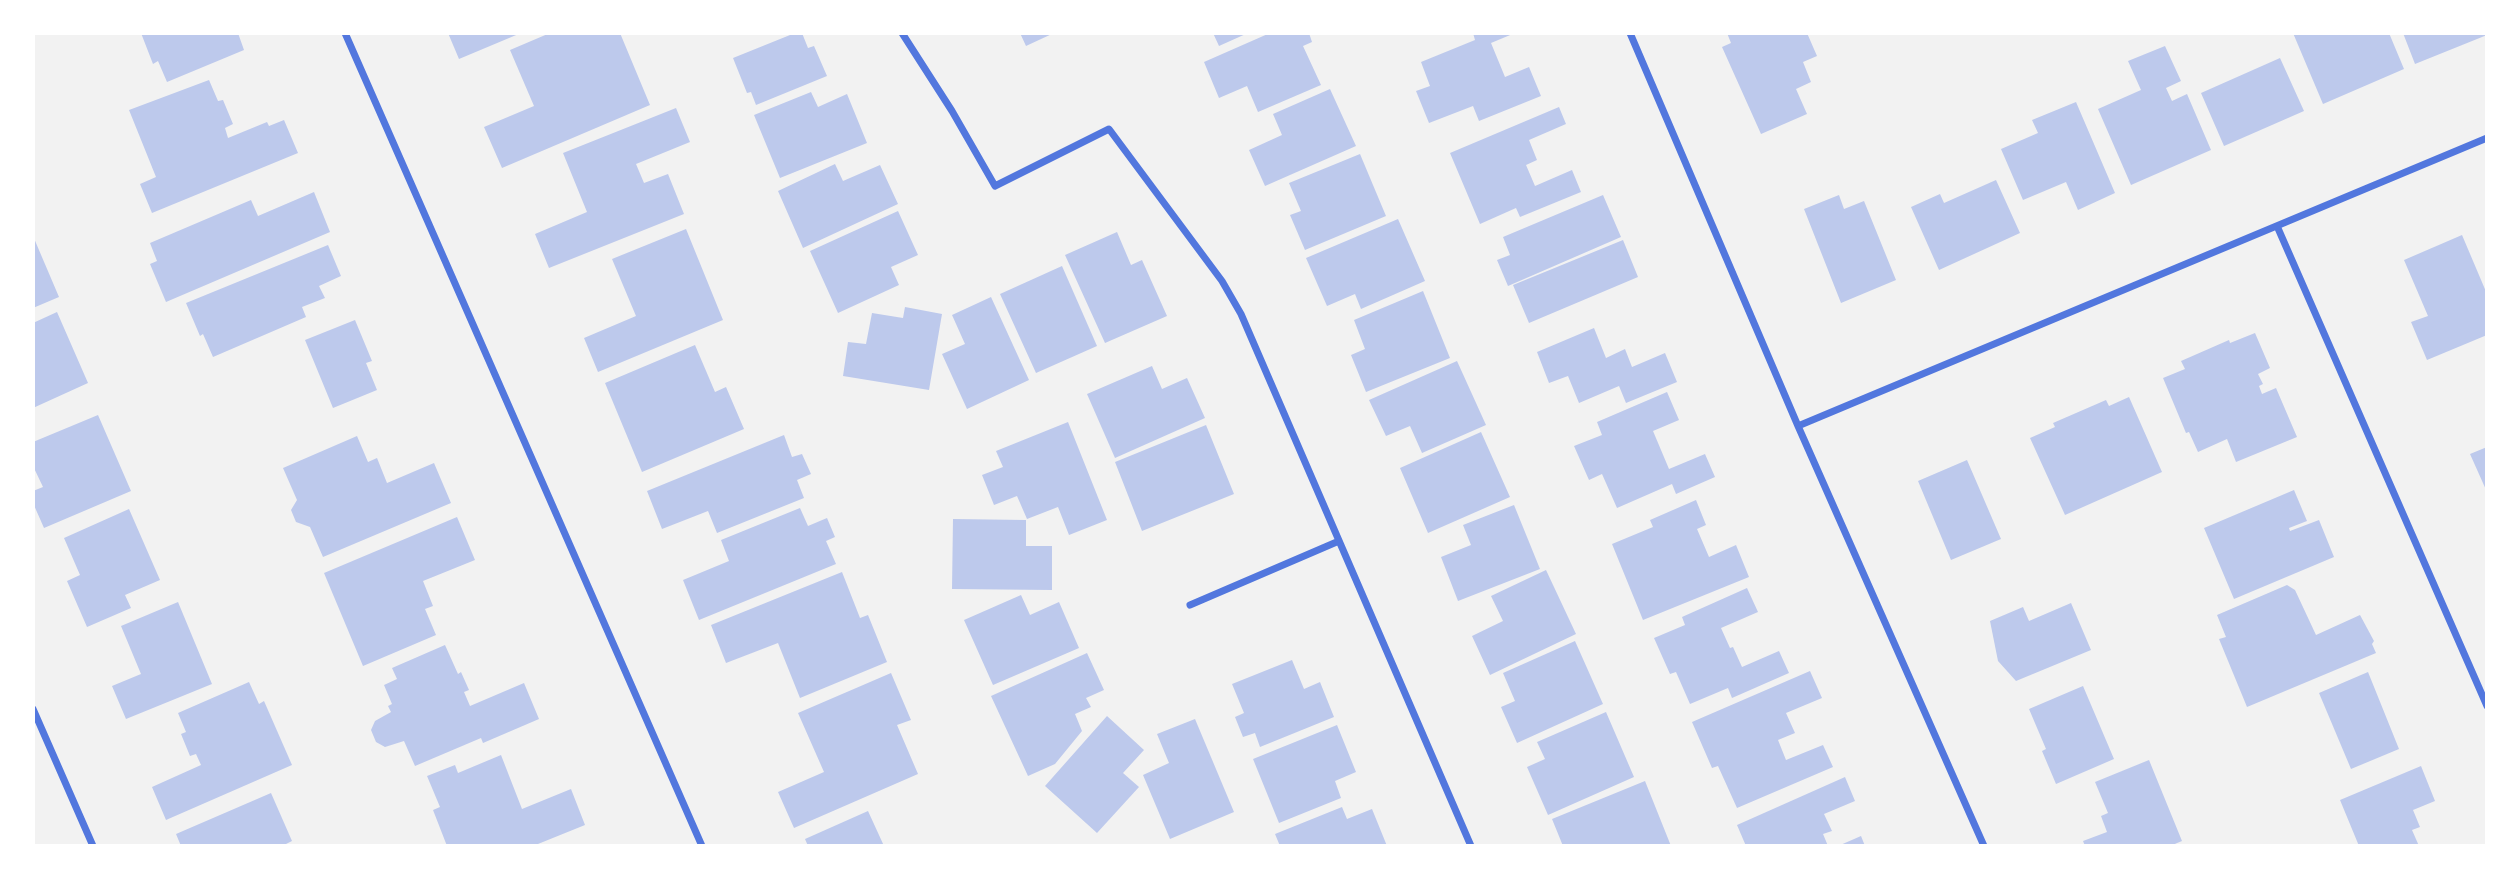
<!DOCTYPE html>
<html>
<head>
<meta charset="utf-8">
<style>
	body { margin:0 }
	#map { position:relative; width:2520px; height:879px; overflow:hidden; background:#f2f2f2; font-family:"Titillium Web",sans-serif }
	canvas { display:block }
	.frame { position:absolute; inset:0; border:35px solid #fff; pointer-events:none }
</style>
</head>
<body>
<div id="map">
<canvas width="2520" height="879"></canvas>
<div class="frame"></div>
</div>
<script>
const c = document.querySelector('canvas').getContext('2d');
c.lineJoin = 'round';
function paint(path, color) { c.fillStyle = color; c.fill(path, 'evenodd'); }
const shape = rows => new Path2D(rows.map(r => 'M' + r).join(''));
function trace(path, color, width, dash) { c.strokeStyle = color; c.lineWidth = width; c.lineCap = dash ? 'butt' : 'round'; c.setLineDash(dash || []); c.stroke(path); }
paint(shape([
	[141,33,238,33,244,50,167,82,158,61,153,64],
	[448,33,521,33,459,59],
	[550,33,620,33,650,105,502,168,484,127,534,106,510,50],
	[795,33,802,33,808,48,814,46,827,76,756,105,751,92,747,93,733,58],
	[1020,33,1054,33,1026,46],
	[1213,33,1248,33,1219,46],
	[1270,33,1309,33,1312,42,1303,46,1321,85,1258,112,1247,86,1219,98,1204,62],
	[1473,33,1515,33,1491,43,1505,77,1529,67,1541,96,1479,121,1473,106,1429,123,1416,91,1430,86,1421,62,1475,40],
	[1727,33,1807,33,1817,56,1803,62,1811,82,1796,89,1807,114,1761,134,1722,47,1731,43],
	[2293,33,2389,33,2404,69,2323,104],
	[2403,33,2487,33,2487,35,2415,64],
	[2165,46,2181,81,2166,88,2172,101,2187,94,2211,150,2131,185,2098,109,2141,90,2128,61],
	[2280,58,2304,111,2224,146,2201,93],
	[209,80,218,101,223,100,233,124,225,128,228,138,267,122,269,126,284,120,298,153,152,213,140,184,156,177,129,110],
	[1330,89,1356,146,1265,186,1249,150,1282,135,1273,114],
	[811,92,818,107,847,94,867,143,780,178,754,115],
	[2076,102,2115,193,2078,210,2066,182,2023,200,2001,149,2038,133,2032,120],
	[1559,107,1566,124,1529,140,1537,160,1526,165,1535,186,1572,170,1581,192,1520,217,1516,208,1480,224,1450,153],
	[676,108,690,142,636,164,644,183,668,174,684,214,549,268,535,234,587,212,563,153],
	[1360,154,1386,216,1305,250,1290,215,1301,211,1289,183],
	[835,164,843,181,880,165,898,204,803,248,778,191],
	[1996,180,2020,233,1939,270,1911,207,1940,194,1944,203],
	[314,192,330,232,166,302,150,264,157,261,150,243,251,200,258,216],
	[1603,195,1621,237,1508,286,1497,260,1510,255,1503,237],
	[1839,195,1844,209,1864,201,1896,280,1841,303,1804,209],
	[898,211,918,255,891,267,899,285,838,313,810,251],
	[1398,219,1425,281,1361,309,1355,294,1327,306,1306,258],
	[686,229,723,320,598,372,584,338,636,316,612,259],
	[1117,232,1131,265,1142,260,1167,316,1105,343,1065,255],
	[2462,235,2487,294,2487,335,2427,360,2411,322,2428,316,2404,260],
	[33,236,59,297,33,308],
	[1623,240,1638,277,1529,323,1513,285],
	[328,245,341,276,319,286,325,298,302,307,306,317,213,357,203,334,200,336,186,303],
	[1062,266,1097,346,1036,373,1000,294],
	[1423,291,1450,358,1366,392,1351,355,1365,349,1354,320],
	[991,297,1029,380,967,409,942,354,965,344,952,315],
	[905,307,942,314,929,390,843,376,848,342,866,344,872,313,903,318],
	[57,312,88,383,33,408,33,323],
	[355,320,372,361,366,363,377,390,333,408,305,340],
	[1594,328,1606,358,1625,349,1632,367,1665,353,1677,382,1626,403,1619,386,1579,403,1568,376,1549,383,1537,352],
	[2255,333,2270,368,2258,374,2263,384,2259,386,2262,394,2276,388,2297,437,2236,462,2227,439,2198,452,2189,432,2186,433,2163,378,2185,369,2181,361,2229,340,2230,343],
	[695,345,715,392,726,387,744,429,642,472,605,383],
	[1457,361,1486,425,1422,453,1410,426,1386,436,1369,400],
	[1152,366,1162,389,1187,378,1205,418,1115,458,1087,394],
	[1667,392,1679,420,1653,431,1669,469,1705,454,1715,477,1676,494,1672,484,1617,508,1602,474,1589,480,1574,446,1602,435,1597,422],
	[2129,397,2162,472,2065,515,2030,438,2055,427,2053,423,2106,400,2109,406],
	[98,415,131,491,44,528,33,503,33,491,43,487,33,466,33,442],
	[1068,422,1107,520,1069,535,1058,507,1027,519,1017,496,994,505,982,475,1003,467,996,451],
	[1206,425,1234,494,1142,531,1115,462],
	[1481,432,1510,497,1428,533,1400,468],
	[784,435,792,457,802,454,811,474,797,480,804,498,717,533,708,511,662,529,647,491],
	[357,436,368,462,377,458,387,483,434,463,451,503,323,557,310,527,296,522,291,510,297,500,283,468],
	[2487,447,2487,492,2470,454],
	[1967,460,2001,539,1951,560,1918,481],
	[2294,490,2307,521,2289,528,2290,531,2319,520,2334,557,2234,599,2204,528],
	[1696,500,1706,525,1697,529,1709,557,1736,545,1749,577,1643,620,1612,544,1653,527,1650,520],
	[1514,505,1540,569,1458,601,1441,557,1471,545,1463,525],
	[800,508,808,526,827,518,835,537,826,541,836,564,699,620,683,580,729,561,721,540],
	[129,509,160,580,125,595,131,608,87,627,67,581,80,575,64,538],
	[457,517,475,560,423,581,433,606,425,609,436,635,363,666,324,573],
	[953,519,1026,520,1026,546,1052,546,1052,590,952,589],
	[1546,570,1576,634,1490,675,1472,636,1503,621,1491,596],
	[842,572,860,618,868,615,887,662,800,698,778,643,726,663,711,625],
	[2287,585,2295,590,2316,635,2360,615,2374,641,2372,644,2376,653,2247,707,2219,639,2226,637,2217,615],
	[1747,588,1758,612,1721,628,1730,648,1733,647,1742,667,1779,651,1789,673,1732,698,1728,688,1690,704,1676,672,1670,674,1654,638,1685,625,1682,617],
	[1021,595,1030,615,1059,602,1079,648,993,685,964,620],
	[178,602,212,684,126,719,112,686,141,674,121,626],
	[2071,603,2091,650,2016,681,1998,661,1990,621,2023,607,2029,621],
	[1575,641,1603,704,1517,743,1501,707,1515,701,1503,673],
	[445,645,458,674,461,672,469,690,464,692,470,706,524,683,539,719,483,743,481,738,415,766,404,741,385,747,376,742,371,730,375,721,391,712,388,706,392,704,384,685,397,679,392,668],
	[1087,653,1104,690,1086,698,1091,707,1075,714,1082,731,1055,764,1028,776,991,696],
	[1292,660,1304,689,1320,682,1334,717,1260,747,1255,733,1243,737,1235,717,1244,713,1232,684],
	[1810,671,1822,698,1786,713,1795,733,1778,740,1786,760,1823,745,1833,767,1737,808,1718,766,1712,768,1692,722],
	[2368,672,2399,749,2351,769,2319,693],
	[891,673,911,720,897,725,918,774,794,828,778,792,824,772,798,713],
	[249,682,259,704,264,701,292,765,166,820,152,787,201,765,196,754,190,756,181,734,186,732,178,713],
	[2083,686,2114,759,2056,784,2042,751,2046,749,2029,709],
	[1606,712,1634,777,1548,815,1527,767,1545,759,1537,742],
	[1107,716,1144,750,1123,773,1139,787,1097,833,1045,786],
	[1195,719,1234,812,1170,839,1143,775,1169,763,1157,734],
	[1337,725,1356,772,1335,781,1341,798,1279,823,1253,759],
	[501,755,522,809,571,789,585,825,533,846,447,846,433,810,440,807,427,776,455,765,458,773],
	[2149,760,2182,841,2170,846,2085,846,2083,841,2107,832,2101,816,2108,813,2095,782],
	[2421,766,2435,801,2413,810,2420,827,2412,830,2419,846,2359,846,2340,800],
	[1845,777,1855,801,1824,814,1832,831,1823,834,1828,846,1746,846,1737,825],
	[1645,781,1671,846,1563,846,1552,819],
	[271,793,292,841,282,846,181,846,176,834],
	[1342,807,1347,819,1372,809,1387,846,1280,846,1275,834],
	[868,811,884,846,808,846,805,839],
	[1861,836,1865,846,1838,846]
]), '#bdc9ec');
trace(shape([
	[345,33,702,846],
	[902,33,952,111,995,186,1109,129,1222,281,1241,314,1471,846],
	[1630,33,1798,426,1984,846],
	[2277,226,2487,706],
	[1798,426,2487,138],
	[1190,605,1339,541],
	[33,709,93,846]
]), '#5277de', 7);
</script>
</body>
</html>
